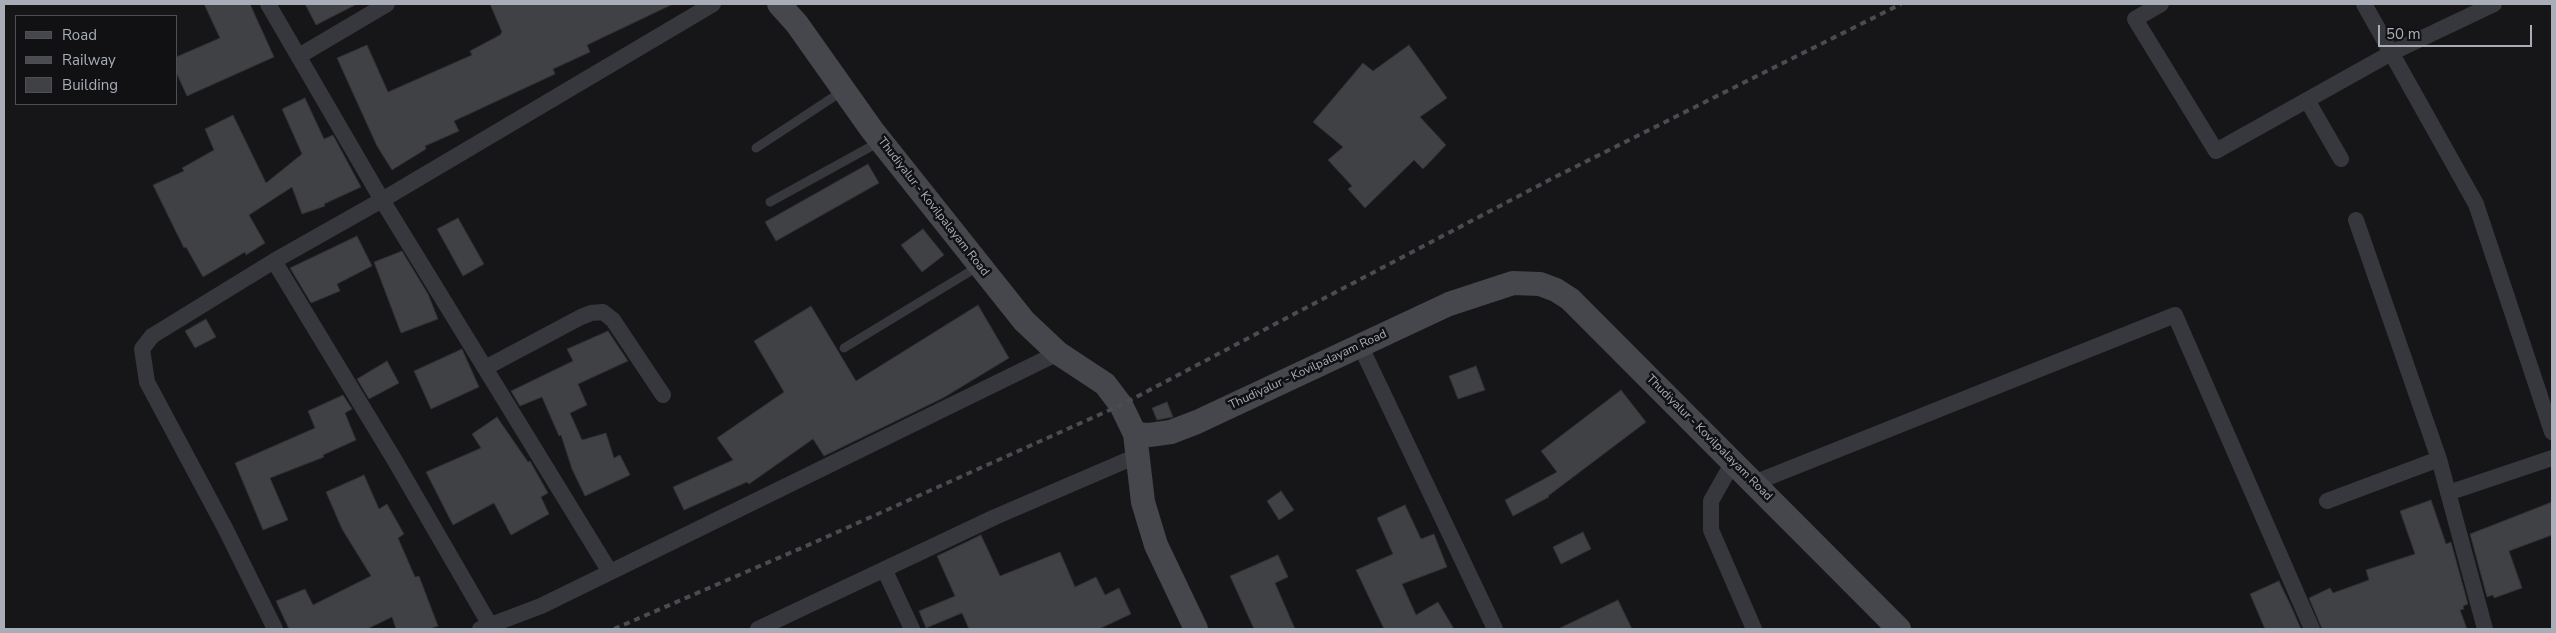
<!DOCTYPE html>
<html>
<head>
<meta charset="utf-8">
<style>
	body { margin:0 }
	#map { position:relative; width:2556px; height:633px; overflow:hidden; background:#161618; font-family:"Nunito Sans",sans-serif }
	canvas { display:block }
	.frame { position:absolute; inset:0; border:5px solid #a8adb8; pointer-events:none }
	.legend { position:absolute; left:15px; top:15px; width:162px; height:90px; box-sizing:border-box; background:#111113; border:1px solid #4d4f55; margin:0; padding:6px 9px; list-style:none; font-size:15px; color:#a8adb8 }
	.legend li { display:flex; align-items:center; gap:10px; height:25px }
	.legend b { width:25px; border:1px solid #4d4f55 }
	.scale { position:absolute; left:2378px; top:25px; width:154px; height:22px; box-sizing:border-box; border:2px solid #a8adb8; border-top:0; padding-left:6px; font-size:15px; line-height:18px; white-space:nowrap; color:#a8adb8; -webkit-text-stroke:4px #111113; paint-order:stroke }
</style>
</head>
<body>
<div id="map">
<canvas width="2556" height="633"></canvas>
<div class="frame"></div>
<ul class="legend">
<li><b style="height:6px;background:#45474d"></b>Road</li>
<li><b style="height:6px;background:#4a4c52"></b>Railway</li>
<li><b style="height:14px;background:#404145"></b>Building</li>
</ul>
<div class="scale">50 m</div>
</div>
<script>
const c = document.querySelector('canvas').getContext('2d');
c.lineJoin = 'round';
function paint(path, color) { c.fillStyle = color; c.fill(path, 'evenodd'); }
const shape = rows => new Path2D(rows.map(r => 'M' + r).join(''));
function trace(path, color, width, dash) { c.strokeStyle = color; c.lineWidth = width; c.lineCap = dash ? 'butt' : 'round'; c.setLineDash(dash || []); c.stroke(path); }
function label(font, color, halo, rows, align = 'center') {
  c.font = font + ' "Nunito Sans",sans-serif'; c.lineWidth = 5; c.setLineDash([]); c.textBaseline = 'middle'; c.strokeStyle = halo; c.fillStyle = color; for (const [text, x, y, turn = 0] of rows) {
    c.save(); c.translate(x, y); c.rotate((+turn || 0) * Math.PI / 180); c.textAlign = isNaN(turn) ? turn : align; if (halo) c.strokeText(text, 0, 0); c.fillText(text, 0, 0); c.restore();
  }
}
const building = shape([
	[204,4,250,4,274,57,187,96,176,72,176,57,220,38,204,4],
	[305,4,357,4,316,25,305,4],
	[490,4,673,4,587,45,590,52,553,69,555,74,454,121,459,131,425,146,426,149,392,170,377,146,337,58,367,45,388,92,472,55,470,51,500,35,502,32,490,4],
	[1409,45,1447,98,1420,117,1446,145,1423,169,1414,160,1365,208,1348,189,1352,186,1328,160,1343,147,1313,122,1363,63,1373,71,1409,45],
	[305,98,324,139,333,135,361,187,324,204,325,206,302,214,292,187,249,215,265,243,246,255,245,252,203,277,186,247,184,248,153,185,184,171,182,168,214,150,205,129,233,115,266,183,302,154,282,109,305,98],
	[868,164,879,183,776,241,765,222,868,164],
	[458,218,484,264,463,276,437,229,458,218],
	[923,229,944,255,922,272,901,245,923,229],
	[357,236,372,266,337,284,340,291,311,303,290,268,357,236],
	[402,251,428,294,438,319,401,333,374,262,402,251],
	[978,305,1009,358,943,398,824,456,813,439,749,484,747,482,684,510,673,487,733,460,717,438,784,392,754,341,811,306,856,381,978,305],
	[206,319,216,337,195,348,185,331,206,319],
	[608,331,628,361,578,384,587,405,570,413,582,440,606,433,614,458,620,455,630,475,585,496,572,469,561,435,559,436,542,397,520,406,511,391,573,361,567,349,608,331],
	[462,349,479,387,431,409,414,371,462,349],
	[387,361,399,383,369,399,357,379,387,361],
	[1476,366,1485,390,1458,399,1449,376,1476,366],
	[1621,390,1646,422,1548,496,1549,497,1513,516,1505,500,1557,472,1541,451,1621,390],
	[343,395,352,409,345,413,356,440,323,455,324,457,270,478,288,520,263,530,235,463,315,428,308,411,343,395],
	[1167,402,1173,417,1157,420,1152,408,1167,402],
	[497,417,528,462,530,461,548,493,541,497,549,514,511,535,494,503,453,525,426,472,481,448,472,434,497,417],
	[364,475,379,509,387,504,404,534,398,538,415,577,419,576,438,626,429,629,396,629,392,617,367,629,289,629,276,601,305,589,313,605,371,576,342,529,326,492,364,475],
	[1281,491,1294,510,1279,520,1267,501,1281,491],
	[2431,500,2446,544,2451,542,2468,604,2463,606,2464,609,2460,610,2467,629,2322,629,2309,598,2330,588,2333,593,2369,580,2366,570,2415,554,2400,511,2431,500],
	[2552,502,2552,535,2509,551,2522,588,2494,598,2493,595,2487,597,2470,534,2552,502],
	[1405,505,1421,539,1434,534,1447,567,1402,584,1416,615,1438,602,1454,629,1384,629,1356,570,1393,554,1377,518,1405,505],
	[1583,532,1591,549,1561,564,1553,547,1583,532],
	[981,535,1000,576,1060,552,1075,587,1096,577,1105,595,1119,588,1131,614,1099,629,969,629,962,613,926,628,919,611,955,596,937,556,981,535],
	[1278,555,1288,577,1275,583,1295,629,1254,629,1230,576,1278,555],
	[2279,581,2291,606,2301,629,2265,629,2250,594,2279,581],
	[1618,600,1632,629,1558,629,1618,600]
]);
paint(building, '#404145');
trace(building, '#303034', 1);
trace(shape([
	[756,148,844,90],
	[770,202,881,141],
	[844,348,979,266]
]), '#37383d', 9);
trace(shape([
	[268,4,382,200,610,572],
	[2161,4,2135,19,2216,151,2393,52,2494,4],
	[2364,4,2476,204,2552,432],
	[299,56,387,4],
	[2307,100,2341,159],
	[2356,220,2439,459,2485,629],
	[274,261,394,459,490,625],
	[1360,345,1495,629],
	[485,368,581,317,591,313,603,312,613,320,663,395],
	[1733,462,1711,501,1711,530,1754,629],
	[1754,483,2175,315,2312,629],
	[2448,493,2552,458],
	[2327,501,2439,459],
	[885,571,912,629],
	[275,629,225,528,147,382,142,349,152,336,274,261,382,200,713,4],
	[480,629,541,606,1058,353],
	[758,629,995,517,1139,455]
]), '#37383d', 16);
trace(shape([
	[779,4,797,24,872,130,1024,321,1058,353,1105,384,1121,405,1135,434,1149,435,1171,432,1197,422,1449,304,1513,283,1540,284,1556,290,1570,299,1899,629],
	[1135,434,1143,502,1156,545,1196,629]
]), '#45474d', 24);
trace(shape([
	[614,629,813,543,1121,405,1553,178,1901,4]
]), '#4a4c52', 4, [6, 5]);
label('12px', '#a8adb8', '#111113', [
	["Thudiyalur - Kovilpalayam Road",933,207,52],
	["Thudiyalur - Kovilpalayam Road",1308,370,-25],
	["Thudiyalur - Kovilpalayam Road",1709,438,45]
]);
</script>
</body>
</html>
